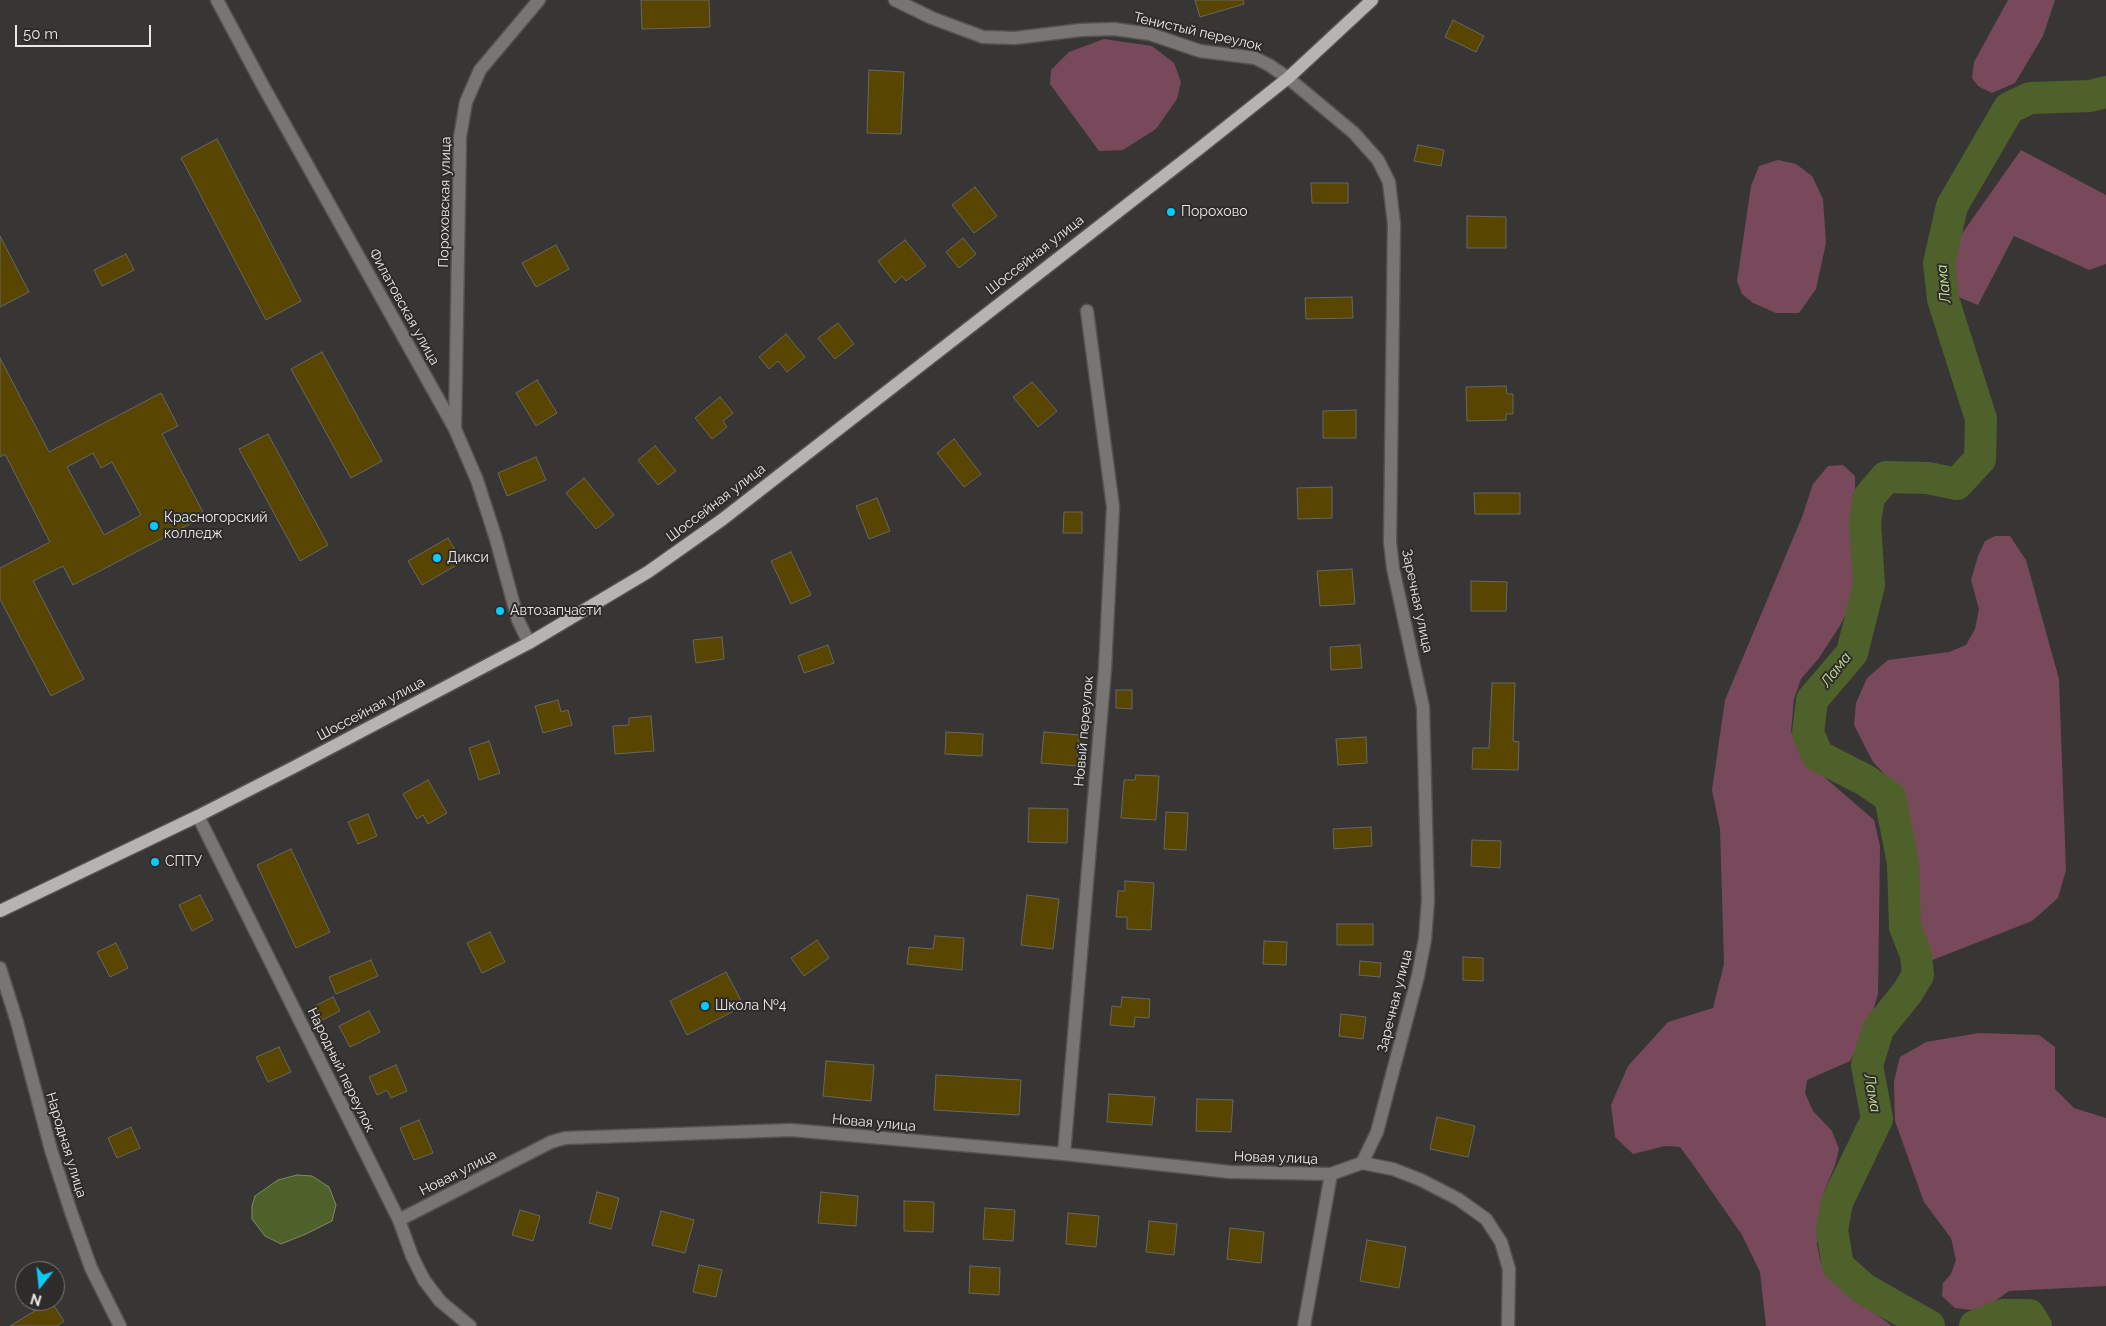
<!DOCTYPE html>
<html>
<head>
<meta charset="utf-8">
<style>
	body { margin:0 }
	#map { position:relative; width:2106px; height:1326px; overflow:hidden; background:#383635; font-family:Raleway,sans-serif }
	canvas { display:block }
	.north { position:absolute; left:15px; top:1261px; width:50px; height:50px; box-sizing:border-box; background:#2e2c2b; border:1px solid #797877; border-radius:50%; rotate:196deg; font-size:14px; font-weight:700; line-height:20px; text-align:center; color:#eae9e8 }
	.north::after { content:''; display:block; margin:auto; width:18px; height:22px; background:#09cafa; clip-path:polygon(50% 0,100% 100%,50% 72%,0 100%) }
	.scale { position:absolute; left:15px; top:25px; width:136px; height:22px; box-sizing:border-box; border:2px solid #eae9e8; border-top:0; padding-left:6px; font-size:15px; line-height:18px; white-space:nowrap; color:#eae9e8; -webkit-text-stroke:4px #2e2c2b; paint-order:stroke }
</style>
</head>
<body>
<div id="map">
<canvas width="2106" height="1326"></canvas>
<div class="north">N</div>
<div class="scale">50 m</div>
</div>
<script>
const c = document.querySelector('canvas').getContext('2d');
c.lineJoin = 'round';
function paint(path, color) { c.fillStyle = color; c.fill(path, 'evenodd'); }
const shape = rows => new Path2D(rows.map(r => 'M' + r).join(''));
function trace(path, color, width, dash) { c.strokeStyle = color; c.lineWidth = width; c.lineCap = dash ? 'butt' : 'round'; c.setLineDash(dash || []); c.stroke(path); }
function label(font, color, halo, rows, align = 'center') {
  c.font = font + ' Raleway,sans-serif'; c.lineWidth = 4; c.setLineDash([]); c.textBaseline = 'middle'; c.strokeStyle = halo; c.fillStyle = color; for (const [text, x, y, turn = 0] of rows) {
    c.save(); c.translate(x, y); c.rotate((+turn || 0) * Math.PI / 180); c.textAlign = isNaN(turn) ? turn : align; if (halo) c.strokeText(text, 0, 0); c.fillText(text, 0, 0); c.restore();
  }
}
paint(shape([
	[2008,0,2055,0,2043,36,2015,83,1992,93,1978,86,1972,78,1974,62],
	[1104,39,1152,46,1174,63,1181,82,1177,99,1156,129,1123,150,1099,151,1050,84,1051,70,1069,52],
	[2021,150,2106,195,2106,264,2089,270,2014,236,1978,305,1956,296,1950,277,1961,235],
	[1778,160,1796,164,1812,176,1823,199,1826,243,1816,289,1799,313,1776,313,1753,303,1742,294,1737,281,1751,186,1759,166],
	[1843,465,1855,476,1856,573,1852,600,1841,624,1819,658,1801,679,1794,699,1791,731,1801,757,1874,820,1880,846,1878,994,1867,1030,1850,1061,1807,1080,1805,1093,1813,1111,1832,1131,1839,1149,1835,1165,1824,1192,1817,1244,1821,1264,1846,1291,1892,1326,1766,1326,1760,1272,1742,1235,1694,1166,1680,1147,1665,1146,1633,1154,1615,1137,1611,1105,1628,1066,1668,1022,1713,1008,1724,964,1720,829,1712,790,1725,700,1802,517,1813,484,1828,466],
	[1995,536,2010,536,2026,560,2059,679,2066,870,2058,898,2032,921,1930,961,1923,954,1916,929,1915,888,1904,807,1890,780,1873,762,1854,725,1856,703,1867,678,1888,660,1949,652,1966,645,1975,629,1979,609,1971,580,1978,556,1985,541],
	[1979,1033,2039,1035,2055,1047,2055,1089,2074,1108,2106,1118,2106,1286,2009,1291,1981,1311,1955,1308,1942,1296,1943,1283,1951,1274,1956,1260,1951,1238,1924,1202,1895,1121,1894,1081,1900,1057,1926,1042]
]), '#77495b');
const water = shape([
	[297,1175,312,1176,329,1187,336,1205,332,1221,306,1234,281,1244,265,1236,252,1219,252,1206,255,1196,278,1180,297,1175]
]);
paint(water, '#4f612a');
trace(water, '#7e8a63', 1);
trace(shape([
	[1929,1326,1864,1289,1838,1266,1832,1230,1837,1202,1877,1119,1867,1065,1878,1029,1907,993,1918,975,1916,955,1905,927,1903,863,1890,797,1865,780,1818,756,1808,733,1812,700,1852,653,1869,585,1865,522,1869,497,1886,477,1928,478,1957,484,1980,459,1981,419,1943,299,1939,263,1952,206,2009,108,2030,98,2090,96,2106,92],
	[1975,1326,2003,1315,2029,1315,2036,1326]
]), '#4f612a', 32);
const building = shape([
	[641,0,709,0,710,27,642,29,641,0],
	[1195,0,1243,0,1244,4,1200,17,1195,0],
	[1453,20,1484,36,1476,52,1445,37,1453,20],
	[869,70,904,72,901,134,867,133,869,70],
	[217,139,301,301,266,320,181,158,217,139],
	[1418,145,1444,150,1441,166,1414,161,1418,145],
	[1311,183,1348,183,1348,203,1312,203,1311,183],
	[975,187,997,216,974,233,952,205,975,187],
	[1467,216,1506,217,1506,248,1467,248,1467,216],
	[0,236,29,292,0,307,0,236],
	[963,238,976,254,959,268,946,252,963,238],
	[905,240,926,266,906,281,902,276,895,283,878,261,905,240],
	[556,245,569,269,536,287,522,263,556,245],
	[126,254,134,270,102,286,94,270,126,254],
	[1352,297,1353,318,1306,319,1305,298,1352,297],
	[838,323,854,344,835,359,818,338,838,323],
	[786,334,805,357,787,372,778,361,769,369,759,357,786,334],
	[322,352,382,461,351,478,291,369,322,352],
	[0,358,49,452,161,393,178,426,162,434,205,516,73,585,63,566,33,581,84,679,51,696,0,599,0,568,50,542,5,454,0,457,0,358],
	[93,453,101,468,112,462,141,515,104,535,67,467,93,453],
	[537,380,557,413,536,426,516,393,537,380],
	[1032,382,1057,411,1038,427,1013,397,1032,382],
	[1506,386,1507,394,1513,394,1513,414,1506,414,1506,420,1467,421,1466,387,1506,386],
	[720,397,733,413,723,421,727,427,712,439,695,418,720,397],
	[1356,410,1356,438,1323,438,1323,411,1356,410],
	[268,434,328,545,300,561,239,449,268,434],
	[954,439,981,474,964,487,937,453,954,439],
	[655,446,676,471,658,485,638,460,655,446],
	[536,457,546,480,507,496,498,473,536,457],
	[584,478,614,515,596,529,566,493,584,478],
	[1332,487,1332,518,1298,519,1297,488,1332,487],
	[1474,493,1520,493,1520,514,1475,514,1474,493],
	[877,498,890,531,869,539,856,506,877,498],
	[1064,512,1082,512,1082,533,1063,533,1064,512],
	[448,538,462,562,422,585,408,561,448,538],
	[791,552,811,595,791,604,771,561,791,552],
	[1352,569,1355,604,1320,606,1317,571,1352,569],
	[1471,581,1507,582,1506,611,1471,611,1471,581],
	[722,637,724,659,696,663,693,640,722,637],
	[828,645,834,663,804,673,798,656,828,645],
	[1360,645,1362,668,1331,670,1330,647,1360,645],
	[1492,683,1515,683,1513,741,1519,742,1518,770,1472,769,1473,748,1489,748,1492,683],
	[1116,690,1132,690,1132,709,1116,708,1116,690],
	[558,700,561,712,568,710,572,725,543,733,535,706,558,700],
	[651,716,654,751,615,754,613,726,629,725,629,718,651,716],
	[946,732,983,734,982,756,945,754,946,732],
	[1044,732,1079,735,1077,766,1041,763,1044,732],
	[1366,737,1367,763,1338,765,1336,739,1366,737],
	[489,741,500,773,479,780,469,748,489,741],
	[1136,775,1159,776,1156,820,1121,818,1124,780,1135,780,1136,775],
	[428,780,447,813,428,824,423,815,417,819,403,794,428,780],
	[1029,808,1068,809,1067,843,1028,842,1029,808],
	[1166,812,1188,813,1186,850,1164,849,1166,812],
	[368,814,377,836,358,844,348,822,368,814],
	[1371,827,1372,846,1334,849,1333,829,1371,827],
	[1472,840,1501,841,1500,868,1471,866,1472,840],
	[291,849,330,932,296,948,257,865,291,849],
	[1125,881,1154,883,1151,930,1127,929,1127,917,1116,917,1118,891,1125,891,1125,881],
	[200,895,213,920,192,931,179,905,200,895],
	[1027,895,1059,899,1053,949,1021,945,1027,895],
	[1337,924,1373,924,1373,945,1337,945,1337,924],
	[490,932,505,962,482,973,467,943,490,932],
	[935,936,964,938,962,970,907,964,909,947,933,949,935,936],
	[817,940,829,958,804,976,791,958,817,940],
	[1264,941,1287,942,1286,965,1263,964,1264,941],
	[116,943,128,968,110,977,97,952,116,943],
	[1463,957,1483,958,1483,981,1463,980,1463,957],
	[371,960,378,976,336,994,329,977,371,960],
	[1360,961,1381,963,1380,977,1359,975,1360,961],
	[726,972,744,1006,687,1035,670,1001,726,972],
	[333,997,340,1011,322,1020,315,1006,333,997],
	[1122,997,1150,999,1149,1018,1135,1017,1134,1027,1110,1025,1112,1006,1121,1007,1122,997],
	[369,1011,380,1032,350,1047,339,1026,369,1011],
	[1341,1014,1366,1017,1363,1039,1339,1036,1341,1014],
	[279,1047,291,1072,268,1082,256,1057,279,1047],
	[826,1061,874,1065,871,1101,823,1096,826,1061],
	[396,1065,407,1091,391,1098,387,1090,377,1095,369,1077,396,1065],
	[936,1075,1021,1080,1019,1115,934,1110,936,1075],
	[1109,1094,1155,1097,1152,1125,1107,1122,1109,1094],
	[1197,1099,1233,1100,1231,1132,1196,1131,1197,1099],
	[1437,1117,1475,1126,1468,1157,1430,1149,1437,1117],
	[419,1120,433,1153,414,1160,400,1128,419,1120],
	[131,1127,140,1148,117,1158,108,1138,131,1127],
	[597,1192,619,1198,611,1229,589,1223,597,1192],
	[821,1192,858,1196,856,1226,818,1223,821,1192],
	[904,1201,934,1202,933,1232,904,1231,904,1201],
	[985,1208,1015,1210,1013,1241,983,1239,985,1208],
	[520,1210,540,1216,533,1241,512,1235,520,1210],
	[661,1211,694,1220,685,1253,652,1245,661,1211],
	[1068,1213,1099,1216,1096,1247,1066,1244,1068,1213],
	[1149,1221,1177,1224,1174,1255,1146,1252,1149,1221],
	[1230,1228,1264,1232,1261,1263,1227,1259,1230,1228],
	[1367,1240,1406,1247,1399,1288,1360,1281,1367,1240],
	[699,1265,722,1270,716,1297,693,1292,699,1265],
	[970,1266,1000,1268,999,1295,969,1293,970,1266],
	[51,1301,64,1321,57,1326,10,1326,51,1301]
]);
paint(building, '#574500');
trace(building, '#686764', 1);
const minor = shape([
	[217,0,262,84,455,429,477,480,496,539,518,620,529,643],
	[895,0,932,18,983,37,1015,38,1081,30,1114,29,1150,34,1200,51,1255,58,1269,65,1288,78,1354,133,1378,160,1389,182,1394,224,1390,542,1393,568,1423,707,1428,900,1425,939,1418,976,1377,1132,1362,1163],
	[455,429,460,137,466,102,480,70,539,0],
	[198,816,399,1220,412,1256,424,1280,440,1301,470,1326],
	[0,968,17,1022,51,1150,71,1212,91,1268,120,1326],
	[1064,1154,1105,669,1113,507,1087,311],
	[1362,1163,1393,1169,1421,1180,1458,1199,1486,1219,1501,1242,1509,1269,1508,1326],
	[399,1220,551,1142,565,1138,791,1130,1064,1154,1230,1172,1331,1174,1362,1163],
	[1304,1326,1331,1174]
]);
const major = shape([
	[0,911,198,816,294,767,529,643,648,572,723,519,1200,148,1288,78,1372,0]
]);
trace(minor, '#545352', 15);
trace(major, '#545352', 15);
trace(minor, '#777675', 12);
trace(major, '#b6b3b3', 12);
for (const [x, y, r, color] of [
	[1171,212,5,"#09cafa"],
	[154,526,5,"#09cafa"],
	[437,558,5,"#09cafa"],
	[500,611,5,"#09cafa"],
	[155,862,5,"#09cafa"],
	[705,1006,5,"#09cafa"]
]) { const dot = new Path2D(); dot.arc(x, y, r, 0, 2 * Math.PI); c.fillStyle = color; c.fill(dot); trace(dot, '#2e2c2b', 2); }
label('14px', '#eae9e8', '#2e2c2b', [
	["Тенистый переулок",1198,32,13],
	["Пороховская улица",445,202,-89],
	["Шоссейная улица",1035,255,-38],
	["Филатовская улица",404,307,61],
	["Шоссейная улица",716,503,-37],
	["Заречная улица",1417,601,78],
	["Шоссейная улица",371,709,-28],
	["Новый переулок",1084,731,-85],
	["Заречная улица",1395,1001,-76],
	["Народный переулок",341,1070,64],
	["Новая улица",874,1123,5],
	["Народная улица",66,1145,73],
	["Новая улица",1276,1158,2],
	["Новая улица",458,1173,-27]
]);
label('14px', '#eae9e8', '#2e2c2b', [
	["Порохово",1181,212],
	["Красногорский",164,518],
	["колледж",164,534],
	["Дикси",447,558],
	["Автозапчасти",510,611],
	["СПТУ",165,862],
	["Школа №4",715,1006]
], 'left');
label('italic 15px', '#c7e592', '#2e2c2b', [
	["Лама",1944,284,-96],
	["Лама",1836,670,-52],
	["Лама",1872,1093,80]
]);
</script>
</body>
</html>
